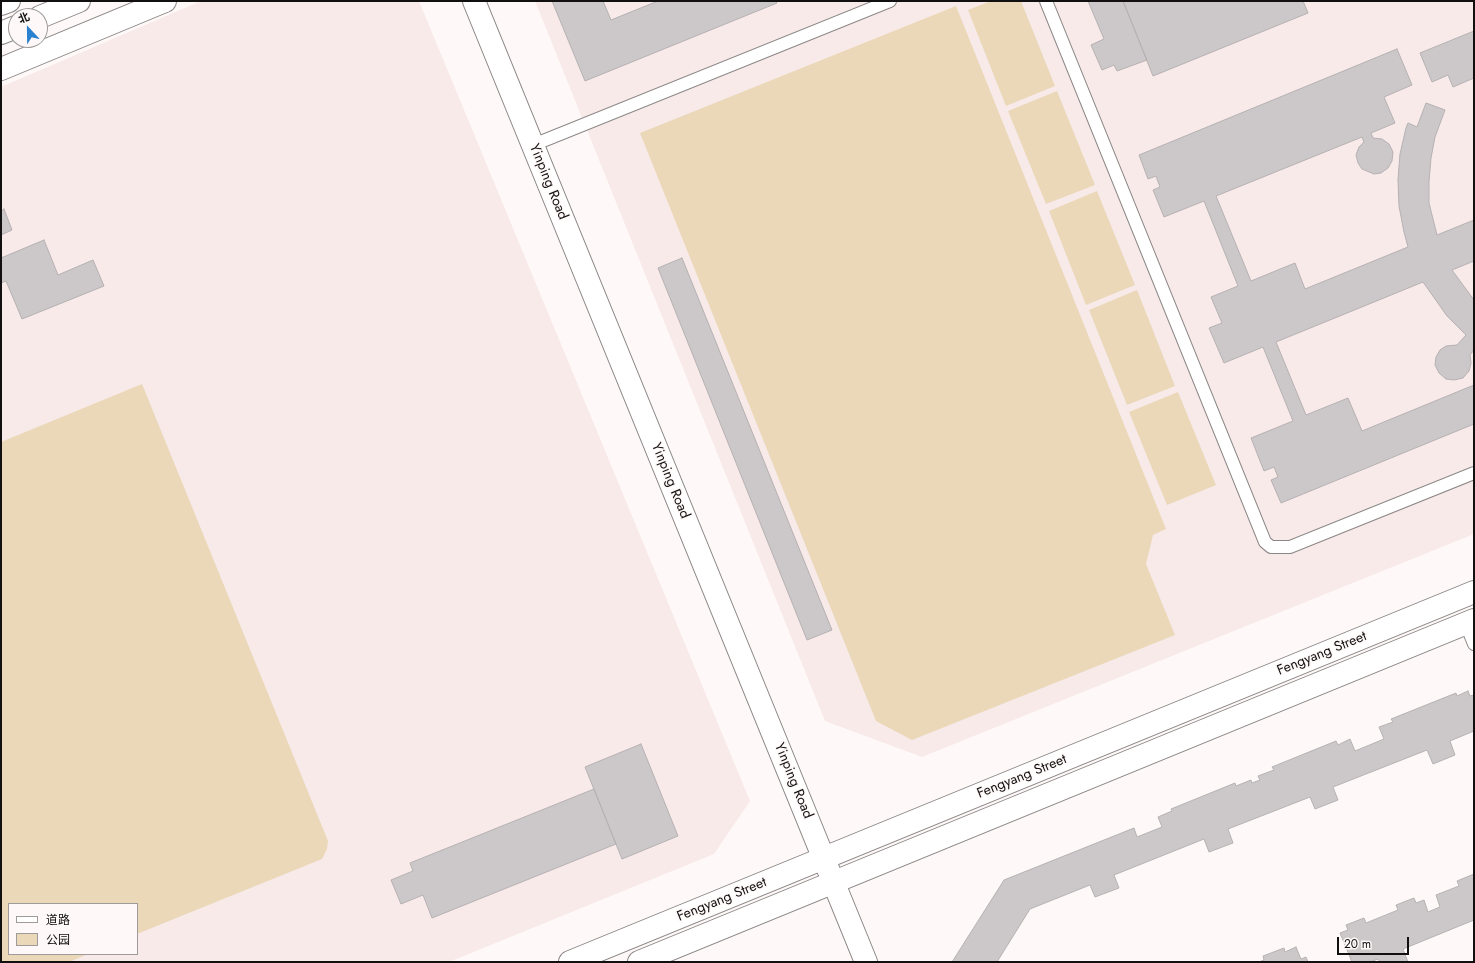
<!DOCTYPE html>
<html>
<head>
<meta charset="utf-8">
<style>
	body { margin:0 }
	#map { position:relative; width:1475px; height:963px; overflow:hidden; background:#fef9f8; font-family:Jost,"Noto Sans SC",sans-serif }
	canvas { display:block }
	.frame { position:absolute; inset:0; border:2px solid #110f0f; pointer-events:none }
	.legend { position:absolute; left:8px; top:903px; width:130px; height:52px; box-sizing:border-box; background:#fef9f8; border:1px solid #9f9b9b; margin:0; padding:5px 7px; list-style:none; font-size:12px; color:#110f0f }
	.legend li { display:flex; align-items:center; gap:8px; height:20px }
	.legend b { width:20px; border:1px solid #9f9b9b }
	.north { position:absolute; left:8px; top:8px; width:40px; height:40px; box-sizing:border-box; background:#fef9f8; border:1px solid #9f9b9b; border-radius:50%; rotate:338deg; font-size:11px; font-weight:700; line-height:16px; text-align:center; color:#110f0f }
	.north::after { content:''; display:block; margin:auto; width:14px; height:18px; background:#2a81cf; clip-path:polygon(50% 0,100% 100%,50% 72%,0 100%) }
	.scale { position:absolute; left:1337px; top:937px; width:72px; height:18px; box-sizing:border-box; border:2px solid #110f0f; border-top:0; padding-left:5px; font-size:12px; line-height:14px; white-space:nowrap; color:#110f0f; -webkit-text-stroke:3px #fef9f8; paint-order:stroke }
</style>
</head>
<body>
<div id="map">
<canvas width="1475" height="963"></canvas>
<div class="frame"></div>
<ul class="legend">
<li><b style="height:5px;background:#fff"></b>道路</li>
<li><b style="height:11px;background:#ead8b9"></b>公园</li>
</ul>
<div class="north">北</div>
<div class="scale">20 m</div>
</div>
<script>
const c = document.querySelector('canvas').getContext('2d');
c.lineJoin = 'round';
function paint(path, color) { c.fillStyle = color; c.fill(path, 'evenodd'); }
const shape = rows => new Path2D(rows.map(r => 'M' + r).join(''));
function trace(path, color, width, dash) { c.strokeStyle = color; c.lineWidth = width; c.lineCap = dash ? 'butt' : 'round'; c.setLineDash(dash || []); c.stroke(path); }
function label(font, color, halo, rows, align = 'center') {
  c.font = font + ' Jost,sans-serif'; c.lineWidth = 3; c.setLineDash([]); c.textBaseline = 'middle'; c.strokeStyle = halo; c.fillStyle = color; for (const [text, x, y, turn = 0] of rows) {
    c.save(); c.translate(x, y); c.rotate((+turn || 0) * Math.PI / 180); c.textAlign = isNaN(turn) ? turn : align; if (halo) c.strokeText(text, 0, 0); c.fillText(text, 0, 0); c.restore();
  }
}
paint(shape([
	[201,1,419,1,750,801,714,854,449,962,1,962,1,87],
	[9,904,137,904,137,954,9,954],
	[535,1,1474,1,1474,534,922,757,825,721]
]), '#f8eae9');
paint(shape([
	[991,1,1021,1,1055,86,1006,106,968,10],
	[956,6,1166,529,1153,535,1146,564,1175,635,912,740,876,721,640,133],
	[1057,91,1095,185,1046,204,1008,111],
	[1097,191,1135,285,1086,305,1049,211],
	[1137,290,1175,386,1127,405,1089,310],
	[142,384,328,841,327,849,322,859,137,934,137,904,9,904,9,954,88,954,69,962,1,962,1,442],
	[1178,392,1216,485,1167,505,1129,412]
]), '#ead8b9');
const building = shape([
	[552,1,603,1,611,20,658,1,776,1,777,3,585,81,552,1],
	[1088,1,1123,1,1147,60,1117,71,1114,65,1102,70,1091,45,1104,39,1088,1],
	[1123,1,1303,1,1308,13,1153,76,1123,1],
	[1474,31,1474,78,1453,87,1448,75,1432,82,1420,53,1474,31],
	[1397,49,1412,85,1384,97,1395,123,1371,133,1373,138,1382,139,1389,144,1393,152,1392,161,1388,168,1381,173,1374,174,1362,169,1358,163,1356,155,1359,147,1364,142,1362,137,1216,196,1251,281,1295,263,1305,289,1408,247,1404,232,1399,206,1398,180,1400,154,1406,128,1408,123,1417,127,1426,103,1445,110,1435,137,1431,158,1429,181,1429,203,1437,235,1474,220,1474,261,1452,270,1474,300,1474,350,1470,355,1471,363,1469,371,1463,378,1454,380,1446,379,1439,373,1435,365,1436,357,1440,350,1446,346,1457,345,1466,335,1447,316,1423,282,1276,342,1306,415,1348,398,1362,431,1474,385,1474,424,1281,503,1271,480,1278,477,1274,467,1264,471,1251,438,1293,421,1263,347,1224,363,1209,328,1222,323,1211,297,1238,286,1204,201,1164,217,1153,190,1160,187,1156,176,1148,179,1139,155,1397,49],
	[4,209,12,230,1,235,1,211,4,209],
	[44,240,58,275,93,260,104,286,22,319,6,281,1,283,1,258,44,240],
	[682,258,832,630,807,640,658,268,682,258],
	[1468,691,1470,696,1474,695,1474,731,1450,741,1455,755,1433,764,1427,750,1333,787,1338,800,1315,809,1310,797,1228,829,1233,843,1209,852,1204,839,1114,875,1119,888,1095,897,1090,885,1030,909,997,962,952,962,1004,880,1134,828,1137,837,1162,827,1158,817,1172,811,1171,809,1235,783,1236,786,1251,780,1252,783,1260,780,1258,776,1274,770,1272,767,1336,741,1338,745,1350,739,1355,751,1384,739,1379,727,1393,722,1391,719,1456,693,1457,696,1468,691],
	[641,744,678,836,622,859,585,767,641,744],
	[594,789,616,844,432,918,423,895,401,904,391,880,413,871,410,863,594,789],
	[1474,874,1474,920,1403,949,1408,962,1380,962,1378,959,1370,962,1352,962,1340,933,1348,930,1346,925,1364,918,1366,923,1398,910,1396,905,1414,898,1416,903,1424,900,1428,912,1440,907,1436,895,1459,886,1457,881,1474,874],
	[1296,947,1301,959,1306,957,1308,962,1259,962,1264,960,1263,956,1284,948,1285,952,1296,947]
]);
paint(building, '#ccc8c9');
trace(building, '#b6b1b3', 1);
const service = shape([
	[1046,1,1265,542,1271,547,1290,547,1474,473],
	[533,145,890,1],
	[1466,624,1474,644]
]);
const minor = shape([
	[1,69,165,1]
]);
const tertiary = shape([
	[474,1,866,962],
	[1,4,9,1],
	[40,17,79,1],
	[1,33,16,27],
	[570,962,1474,592],
	[639,962,1474,620]
]);
trace(service, '#8c8887', 14);
trace(minor, '#8c8887', 24);
trace(tertiary, '#8c8887', 24);
trace(service, '#fff', 12);
trace(minor, '#fff', 22);
trace(tertiary, '#fff', 22);
label('14px', '#110f0f', '#fef9f8', [
	["Yinping Road",548,182,68],
	["Yinping Road",670,481,68],
	["Fengyang Street",1322,654,-22],
	["Fengyang Street",1022,777,-22],
	["Yinping Road",793,781,68],
	["Fengyang Street",722,900,-22]
]);
</script>
</body>
</html>
